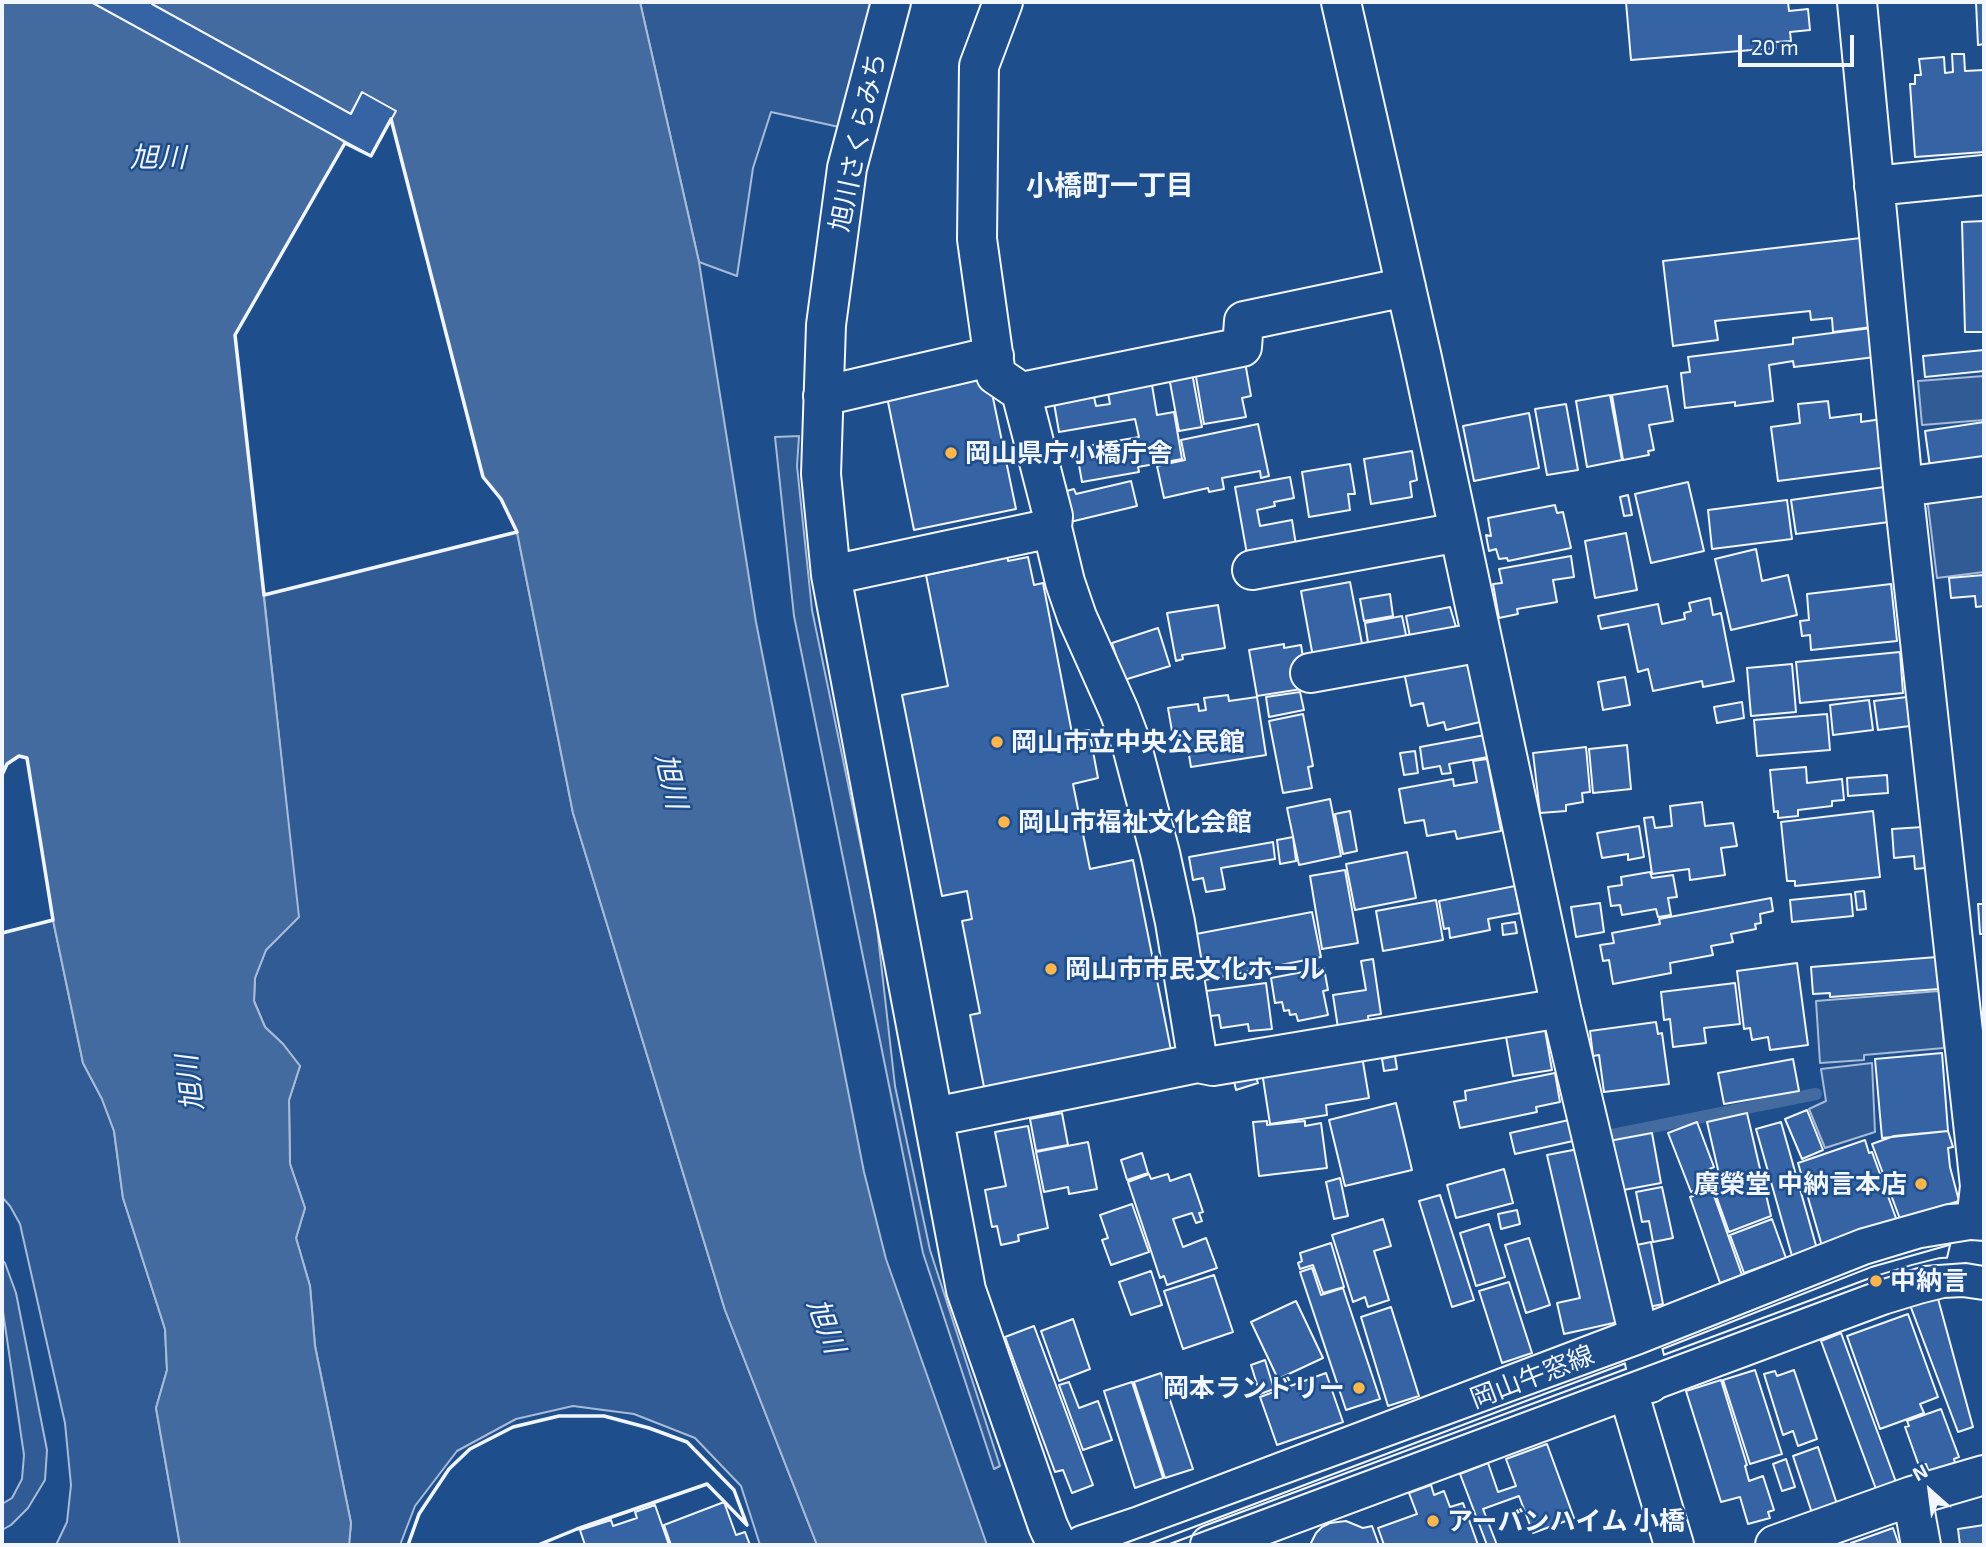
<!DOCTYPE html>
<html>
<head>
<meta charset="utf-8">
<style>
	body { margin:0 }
	#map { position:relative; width:1986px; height:1547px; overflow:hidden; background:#1f4e8c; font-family:"Exo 2",sans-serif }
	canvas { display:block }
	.frame { position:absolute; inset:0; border:4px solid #f2f6ff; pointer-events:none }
	.north { position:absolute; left:1895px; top:1456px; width:70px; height:70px; -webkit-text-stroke:5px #1f4e8c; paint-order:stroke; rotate:332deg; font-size:19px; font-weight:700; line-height:28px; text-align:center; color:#f2f6ff }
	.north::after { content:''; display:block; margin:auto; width:24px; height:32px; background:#f2f6ff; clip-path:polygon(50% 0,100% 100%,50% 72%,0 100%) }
	.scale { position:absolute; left:1738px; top:35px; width:116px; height:32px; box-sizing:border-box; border:4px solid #f2f6ff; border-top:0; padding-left:9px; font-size:21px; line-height:24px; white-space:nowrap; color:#f2f6ff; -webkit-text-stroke:5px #1f4e8c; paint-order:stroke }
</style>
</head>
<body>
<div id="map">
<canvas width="1986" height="1547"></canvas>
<div class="frame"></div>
<div class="north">N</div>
<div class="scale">20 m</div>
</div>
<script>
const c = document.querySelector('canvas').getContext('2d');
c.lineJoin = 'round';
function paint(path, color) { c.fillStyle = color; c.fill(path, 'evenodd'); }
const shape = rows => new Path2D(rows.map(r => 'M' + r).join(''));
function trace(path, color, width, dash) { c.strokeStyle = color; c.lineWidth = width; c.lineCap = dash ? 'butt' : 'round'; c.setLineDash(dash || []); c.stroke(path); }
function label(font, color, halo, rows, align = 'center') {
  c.font = font + ' "Exo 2","Noto Sans JP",sans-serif'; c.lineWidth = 5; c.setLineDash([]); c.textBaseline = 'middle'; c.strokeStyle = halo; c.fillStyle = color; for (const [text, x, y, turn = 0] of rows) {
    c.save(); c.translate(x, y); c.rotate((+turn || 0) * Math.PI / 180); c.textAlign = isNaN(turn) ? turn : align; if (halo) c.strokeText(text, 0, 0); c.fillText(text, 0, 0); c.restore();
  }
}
const built = shape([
	[640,2,875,2,839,127,771,112,753,168,737,276,699,262,640,2],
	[1984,376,1984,420,1922,425,1918,381,1984,376],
	[799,436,797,466,812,610,876,919,895,1086,930,1250,1000,1466,994,1469,923,1253,794,616,775,437,799,436],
	[1984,490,1984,572,1937,578,1927,497,1984,490],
	[517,532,573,813,725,1310,817,1545,760,1545,741,1486,695,1438,634,1414,573,1406,516,1419,457,1451,415,1506,400,1545,349,1545,351,1523,315,1346,310,1286,296,1238,305,1208,290,1164,289,1100,300,1066,283,1044,265,1027,254,1001,255,978,266,950,298,917,264,595,517,532],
	[53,920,83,1063,102,1099,114,1131,123,1198,165,1329,167,1370,156,1408,180,1545,56,1545,67,1522,71,1485,65,1423,20,1224,10,1206,2,1197,2,933,53,920],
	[1939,991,1944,1048,1864,1055,1864,1060,1820,1063,1816,1001,1939,991],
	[1872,1063,1875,1132,1825,1148,1809,1109,1826,1101,1821,1069,1872,1063],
	[2,1260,5,1263,16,1293,47,1450,45,1480,28,1508,11,1525,2,1530,2,1504,12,1498,22,1479,24,1455,2,1305,2,1260]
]);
paint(built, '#305b95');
trace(built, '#a8bbd7', 2);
const water = shape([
	[2,2,640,2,699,262,756,622,864,1172,886,1259,987,1545,817,1545,725,1310,573,813,517,532,501,499,483,477,391,119,395,111,362,93,337,137,345,143,235,335,299,917,266,950,255,978,254,1001,265,1027,283,1044,300,1066,289,1100,290,1164,305,1208,296,1238,310,1286,315,1346,351,1523,349,1545,180,1545,156,1408,167,1370,165,1329,123,1198,114,1131,102,1099,83,1063,53,920,27,758,18,756,7,764,2,775,2,2]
]);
paint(water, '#446ba0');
trace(water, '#a8bbd7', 2);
trace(shape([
	[1612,1135,1816,1094]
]), '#446ba0', 12);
const building = shape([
	[91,2,153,2,152,4,351,114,362,92,396,111,371,156,91,2],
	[1626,2,1788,2,1789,11,1808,9,1810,30,1790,32,1791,41,1775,42,1776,48,1631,60,1626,2],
	[1976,2,1984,2,1984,44,1978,45,1976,2],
	[1952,54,1964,54,1965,71,1984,70,1984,152,1915,157,1910,84,1915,84,1915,75,1921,75,1919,59,1944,57,1945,73,1953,72,1952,54],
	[1984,221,1984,332,1965,332,1962,222,1984,221],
	[1861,238,1872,327,1833,332,1832,318,1811,320,1810,311,1715,321,1718,340,1673,346,1663,261,1861,238],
	[1871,328,1875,357,1794,367,1793,361,1769,365,1773,401,1735,406,1735,402,1685,408,1681,373,1690,372,1688,357,1793,344,1793,338,1871,328],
	[1984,350,1984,371,1925,377,1923,356,1984,350],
	[1245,362,1251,396,1242,398,1246,417,1204,424,1195,371,1245,362],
	[987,369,1016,509,914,530,887,397,987,369],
	[1192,373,1202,427,1179,431,1169,377,1192,373],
	[1152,385,1157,415,1174,412,1182,459,1138,467,1139,472,1082,482,1076,448,1139,437,1135,419,1059,432,1054,403,1094,397,1096,406,1110,404,1108,393,1152,385],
	[1667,386,1673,421,1649,425,1654,450,1648,451,1649,455,1623,460,1612,395,1667,386],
	[1610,395,1622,460,1587,467,1576,401,1610,395],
	[1828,401,1830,418,1861,414,1861,422,1882,419,1888,467,1778,481,1771,427,1800,423,1798,404,1828,401],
	[1566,404,1578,470,1547,475,1535,409,1566,404],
	[1529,413,1539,468,1474,481,1463,426,1529,413],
	[1984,422,1984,459,1930,467,1925,431,1984,422],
	[1258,424,1269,476,1261,478,1260,471,1222,478,1224,489,1209,492,1208,488,1164,498,1157,466,1185,460,1181,440,1258,424],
	[1412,451,1417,480,1410,482,1412,497,1371,504,1364,459,1412,451],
	[1350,464,1355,494,1348,494,1350,510,1309,517,1302,472,1350,464],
	[1290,477,1294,498,1274,502,1275,506,1257,510,1260,526,1292,520,1296,545,1247,554,1235,487,1290,477],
	[1131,481,1137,506,1070,522,1063,492,1074,489,1076,494,1131,481],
	[1688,482,1704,551,1651,563,1635,494,1688,482],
	[1884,487,1889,522,1796,534,1791,500,1884,487],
	[1628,495,1632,515,1624,516,1620,497,1628,495],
	[1787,500,1792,539,1712,549,1708,510,1787,500],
	[1555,505,1557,513,1563,512,1571,548,1508,561,1507,558,1499,559,1496,549,1489,551,1486,535,1491,536,1488,518,1555,505],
	[1626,533,1637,590,1595,598,1585,541,1626,533],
	[1756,549,1762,581,1788,575,1797,615,1731,630,1715,559,1756,549],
	[1006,551,1008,561,1028,557,1034,585,1043,583,1072,733,1089,730,1098,778,1073,784,1090,869,1133,860,1171,1050,984,1087,970,1015,980,1013,962,921,972,919,967,891,942,896,902,695,948,686,926,575,979,564,977,557,1006,551],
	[1571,556,1574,577,1553,580,1557,602,1517,609,1518,614,1499,618,1493,584,1502,583,1499,569,1571,556],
	[1984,575,1984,606,1976,607,1975,596,1951,598,1949,578,1984,575],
	[1350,582,1365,659,1315,668,1301,591,1350,582],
	[1891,584,1897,641,1811,650,1810,635,1802,636,1800,621,1809,620,1807,594,1891,584],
	[1390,594,1393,616,1364,621,1360,599,1390,594],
	[1710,598,1713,615,1721,613,1734,681,1703,687,1702,681,1653,691,1648,669,1638,672,1628,624,1601,629,1598,616,1658,604,1662,624,1685,619,1684,613,1691,611,1689,603,1710,598],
	[1218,605,1225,648,1182,655,1183,659,1176,661,1167,613,1218,605],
	[1450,607,1459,637,1412,647,1406,616,1450,607],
	[1402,616,1409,649,1370,656,1365,623,1402,616],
	[1158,628,1170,666,1124,680,1112,643,1158,628],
	[1284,644,1284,648,1301,645,1308,688,1257,696,1249,650,1284,644],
	[1900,652,1903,693,1800,703,1796,662,1900,652],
	[1466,654,1480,722,1446,730,1444,722,1428,726,1423,703,1411,706,1403,667,1466,654],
	[1792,664,1796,712,1751,716,1747,668,1792,664],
	[1625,677,1630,705,1603,710,1598,682,1625,677],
	[1300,692,1304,710,1269,717,1266,697,1300,692],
	[1228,695,1229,701,1257,697,1266,755,1191,767,1188,749,1182,750,1180,735,1173,737,1168,708,1198,704,1199,711,1206,710,1204,698,1228,695],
	[1907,697,1910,726,1878,730,1874,701,1907,697],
	[1869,700,1873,730,1833,735,1830,705,1869,700],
	[1742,702,1744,718,1717,723,1714,707,1742,702],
	[1303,714,1313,766,1308,767,1312,788,1283,793,1269,721,1303,714],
	[1827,714,1830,750,1757,756,1754,720,1827,714],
	[1485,735,1488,757,1449,764,1451,773,1442,774,1440,766,1423,769,1420,747,1485,735],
	[1627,745,1631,789,1593,793,1589,749,1627,745],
	[1586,747,1590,792,1582,793,1583,802,1566,805,1566,811,1540,813,1533,753,1586,747],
	[1415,751,1418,773,1404,775,1400,753,1415,751],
	[1487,759,1501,831,1457,839,1455,831,1427,836,1424,820,1405,823,1399,789,1453,779,1454,786,1477,782,1473,761,1487,759],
	[1806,767,1807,783,1842,779,1844,800,1832,801,1832,806,1798,810,1798,816,1778,818,1778,811,1774,812,1770,770,1806,767],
	[1887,775,1888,793,1848,796,1847,778,1887,775],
	[1330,799,1341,856,1299,865,1287,808,1330,799],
	[1702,802,1705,826,1733,823,1737,846,1721,848,1725,875,1690,880,1689,869,1652,874,1644,818,1653,817,1655,828,1672,826,1670,806,1702,802],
	[1350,811,1357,851,1343,854,1335,814,1350,811],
	[1873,811,1880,877,1795,886,1795,881,1787,881,1781,822,1873,811],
	[1639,826,1644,857,1628,860,1628,854,1602,858,1597,833,1639,826],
	[1923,827,1925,868,1915,869,1914,856,1894,858,1892,829,1923,827],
	[1293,837,1296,861,1280,864,1277,840,1293,837],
	[1273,842,1275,859,1221,868,1225,889,1206,892,1203,878,1193,880,1189,857,1273,842],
	[1407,852,1416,898,1355,910,1346,864,1407,852],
	[1345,870,1358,943,1322,949,1310,876,1345,870],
	[1650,872,1652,878,1673,875,1677,897,1668,898,1671,915,1658,917,1656,909,1622,915,1620,905,1611,906,1608,887,1622,885,1621,877,1650,872],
	[1515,886,1520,913,1488,919,1490,930,1450,938,1449,928,1444,929,1439,901,1515,886],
	[1864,891,1866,909,1857,910,1855,892,1864,891],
	[1851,894,1853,916,1792,922,1790,900,1851,894],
	[1771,898,1773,911,1760,914,1761,923,1755,924,1756,929,1731,934,1733,942,1711,946,1713,955,1670,963,1671,973,1613,984,1609,960,1603,961,1600,945,1614,943,1612,933,1660,924,1659,919,1771,898],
	[1436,900,1443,940,1383,951,1376,911,1436,900],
	[1600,903,1604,932,1576,937,1571,907,1600,903],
	[1978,904,1984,904,1984,934,1980,934,1978,904],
	[1312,912,1321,957,1205,980,1196,934,1312,912],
	[1515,922,1517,933,1503,935,1502,924,1515,922],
	[1937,957,1939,989,1830,997,1830,993,1813,994,1811,967,1937,957],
	[1373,959,1381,1014,1368,1016,1369,1023,1338,1028,1333,995,1366,990,1361,961,1373,959],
	[1797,963,1808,1045,1770,1050,1768,1037,1752,1040,1750,1028,1744,1029,1737,971,1797,963],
	[1324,968,1328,990,1323,991,1328,1015,1298,1021,1296,1014,1290,1015,1289,1010,1284,1011,1282,1002,1275,1003,1271,978,1324,968],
	[1266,983,1272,1029,1249,1031,1248,1024,1221,1028,1219,1015,1210,1016,1206,991,1266,983],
	[1735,983,1740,1024,1704,1028,1706,1043,1673,1047,1670,1019,1664,1020,1661,992,1735,983],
	[1656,1022,1658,1034,1662,1033,1669,1084,1604,1092,1599,1055,1593,1056,1590,1031,1656,1022],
	[1544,1024,1552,1070,1513,1076,1505,1031,1544,1024],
	[1942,1053,1948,1131,1882,1138,1875,1059,1942,1053],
	[1362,1056,1369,1098,1326,1105,1327,1115,1270,1124,1262,1072,1362,1056],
	[1395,1056,1397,1069,1384,1071,1382,1059,1395,1056],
	[1793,1059,1799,1091,1724,1104,1718,1073,1793,1059],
	[1555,1073,1560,1102,1536,1107,1537,1112,1460,1128,1454,1102,1466,1100,1465,1091,1555,1073],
	[1255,1075,1258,1083,1236,1090,1234,1081,1255,1075],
	[1396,1103,1412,1170,1345,1186,1329,1120,1396,1103],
	[1807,1110,1823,1150,1802,1159,1785,1119,1807,1110],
	[1062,1113,1068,1145,1036,1151,1030,1119,1062,1113],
	[1747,1113,1771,1216,1729,1232,1714,1190,1722,1187,1707,1122,1747,1113],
	[1569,1120,1573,1141,1515,1154,1510,1133,1569,1120],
	[1267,1121,1267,1125,1305,1121,1305,1126,1321,1123,1327,1168,1259,1176,1253,1122,1267,1121],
	[1697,1122,1714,1167,1696,1175,1701,1188,1691,1192,1668,1133,1697,1122],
	[1781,1122,1817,1249,1792,1256,1756,1129,1781,1122],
	[1028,1126,1048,1228,1018,1235,1019,1241,1001,1245,997,1226,992,1227,985,1190,1006,1186,995,1132,1028,1126],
	[1948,1131,1953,1147,1948,1148,1950,1167,1959,1201,1900,1219,1872,1144,1894,1136,1948,1131],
	[1652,1133,1661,1183,1618,1191,1609,1141,1652,1133],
	[1865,1140,1869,1153,1872,1152,1897,1221,1822,1246,1798,1163,1865,1140],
	[1088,1142,1097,1189,1069,1194,1068,1187,1044,1192,1036,1152,1088,1142],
	[1578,1149,1618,1322,1564,1334,1557,1303,1580,1298,1547,1155,1578,1149],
	[1142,1153,1148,1173,1127,1180,1121,1160,1142,1153],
	[1504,1169,1513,1203,1456,1218,1447,1185,1504,1169],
	[1149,1174,1151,1179,1168,1174,1170,1181,1190,1174,1203,1212,1199,1213,1202,1221,1196,1223,1192,1213,1173,1219,1183,1247,1206,1238,1217,1268,1167,1285,1164,1276,1160,1278,1128,1182,1149,1174],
	[1340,1178,1348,1216,1334,1219,1326,1182,1340,1178],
	[1662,1187,1673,1238,1653,1242,1649,1221,1642,1222,1636,1192,1662,1187],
	[1712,1190,1742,1275,1720,1283,1690,1197,1712,1190],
	[1440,1195,1474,1300,1452,1307,1419,1201,1440,1195],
	[1132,1204,1149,1252,1111,1265,1102,1240,1108,1238,1100,1215,1132,1204],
	[1517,1210,1520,1224,1501,1229,1498,1214,1517,1210],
	[1383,1219,1391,1246,1374,1251,1389,1300,1368,1307,1365,1297,1353,1302,1332,1235,1383,1219],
	[1772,1219,1786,1258,1744,1273,1730,1235,1772,1219],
	[1489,1224,1505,1277,1476,1286,1460,1233,1489,1224],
	[1529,1238,1550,1305,1526,1313,1505,1245,1529,1238],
	[1651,1242,1663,1304,1644,1308,1632,1246,1651,1242],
	[1331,1243,1344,1287,1323,1293,1313,1265,1300,1269,1298,1263,1302,1261,1300,1253,1331,1243],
	[1312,1268,1321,1295,1343,1288,1380,1399,1346,1410,1300,1272,1312,1268],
	[1151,1271,1162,1305,1131,1315,1119,1282,1151,1271],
	[1214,1275,1233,1332,1183,1349,1164,1291,1214,1275],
	[1509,1282,1532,1353,1502,1363,1479,1291,1509,1282],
	[1937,1295,1973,1427,1958,1432,1910,1305,1937,1295],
	[1296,1301,1323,1358,1278,1379,1251,1322,1296,1301],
	[1391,1307,1419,1396,1388,1406,1361,1317,1391,1307],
	[1908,1314,1938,1397,1920,1404,1924,1413,1880,1429,1847,1336,1908,1314],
	[1073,1319,1090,1369,1059,1381,1041,1331,1073,1319],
	[1034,1326,1093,1485,1072,1493,1063,1470,1055,1472,1005,1337,1034,1326],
	[1841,1333,1896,1482,1876,1489,1821,1341,1841,1333],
	[1265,1360,1274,1389,1260,1394,1251,1365,1265,1360],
	[1755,1370,1782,1454,1750,1464,1723,1380,1755,1370],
	[1794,1370,1817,1439,1798,1446,1793,1431,1783,1435,1764,1374,1775,1371,1777,1376,1794,1370],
	[1161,1373,1193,1469,1165,1478,1134,1382,1161,1373],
	[1326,1373,1343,1422,1277,1445,1260,1397,1326,1373],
	[1721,1380,1747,1465,1745,1466,1749,1481,1763,1476,1774,1510,1768,1512,1770,1518,1748,1524,1740,1497,1721,1502,1686,1391,1721,1380],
	[1069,1382,1079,1408,1098,1401,1112,1440,1083,1450,1059,1385,1069,1382],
	[1132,1382,1163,1478,1135,1488,1104,1391,1132,1382],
	[1941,1409,1959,1457,1954,1459,1955,1463,1929,1472,1926,1464,1919,1466,1905,1427,1909,1426,1907,1421,1941,1409],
	[1547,1444,1574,1518,1533,1533,1519,1496,1483,1509,1497,1545,1487,1545,1460,1474,1488,1463,1498,1492,1516,1486,1506,1459,1547,1444],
	[1818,1447,1837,1504,1812,1513,1793,1456,1818,1447],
	[1786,1459,1795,1487,1782,1491,1773,1464,1786,1459],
	[1431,1485,1434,1495,1444,1491,1450,1507,1463,1503,1478,1545,1384,1545,1378,1528,1417,1514,1409,1493,1431,1485],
	[724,1502,736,1535,745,1532,750,1545,671,1545,664,1525,724,1502],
	[655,1505,669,1545,585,1545,580,1530,611,1520,613,1526,637,1518,635,1512,655,1505],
	[1346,1521,1363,1528,1372,1526,1379,1545,1310,1545,1316,1533,1322,1527,1330,1523,1346,1521],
	[1984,1525,1984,1545,1960,1545,1958,1529,1984,1525],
	[1893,1528,1899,1545,1851,1545,1851,1543,1893,1528]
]);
paint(building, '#3563a3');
trace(building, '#f2f6ff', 2);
const minor = shape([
	[891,2,847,168,826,325,821,474,831,575,966,1290,1048,1526,1057,1545],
	[1003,2,979,66,977,239,996,375,1021,392,1242,347,1244,321,1406,287],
	[1341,2,1422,358,1561,1008,1650,1383],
	[1857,2,1903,487,1980,1186,1976,1222,1963,1277],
	[1874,186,1984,175],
	[1021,392,1053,516,1052,528,1065,582,1077,617,1119,711,1131,743,1160,853,1175,922,1198,1063],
	[823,396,994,356],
	[1903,487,1984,476],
	[1252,570,1459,532],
	[831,575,1052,528],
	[1310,673,1482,642],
	[934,1117,1198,1063,1213,1066,1561,1008],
	[1628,1391,1674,1545],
	[1912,1496,1921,1545],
	[1775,1545,1912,1496,1984,1475]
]);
const major = shape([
	[1083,1545,1140,1526,1638,1337,1865,1248,1950,1224,1984,1222],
	[1210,1545,1882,1295,1918,1284,1942,1278,1963,1277,1984,1280]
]);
trace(minor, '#f2f6ff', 42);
trace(major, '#f2f6ff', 42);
trace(minor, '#1f4e8c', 38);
trace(major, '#1f4e8c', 38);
trace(shape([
	[1120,1545,1642,1354,1869,1264,1922,1248,1971,1240,1984,1241],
	[1167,1545,1876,1281,1924,1266,1966,1263,1984,1266]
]), '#f2f6ff', 2);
trace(shape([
	[391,119,483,477,501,499,517,532,264,595,235,335,345,143,371,156,391,119],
	[2,775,7,764,19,756,27,758,53,920,2,933],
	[408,1545,419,1514,449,1469,470,1449,513,1427,559,1416,604,1416,649,1428,687,1442,734,1490,747,1525,707,1484,577,1529,538,1545]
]), '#f2f6ff', 3.5);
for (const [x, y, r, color] of [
	[951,453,7,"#ffb74d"],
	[997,742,7,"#ffb74d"],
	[1004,822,7,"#ffb74d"],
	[1051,969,7,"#ffb74d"],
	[1921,1184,7,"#ffb74d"],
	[1876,1281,7,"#ffb74d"],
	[1359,1388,7,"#ffb74d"],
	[1433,1521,7,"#ffb74d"]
]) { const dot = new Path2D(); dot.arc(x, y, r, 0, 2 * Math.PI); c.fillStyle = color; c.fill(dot); trace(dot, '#1f4e8c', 2.5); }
label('26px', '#f2f6ff', '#1f4e8c', [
	["旭川さくらみち",858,142,-78],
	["岡山牛窓線",1532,1377,-21]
]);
label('bold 26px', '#f2f6ff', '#1f4e8c', [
	["岡山県庁小橋庁舎",965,453],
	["岡山市立中央公民館",1011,742],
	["岡山市福祉文化会館",1018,822],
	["岡山市市民文化ホール",1065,969],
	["廣榮堂 中納言本店",1907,1184,"right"],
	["中納言",1890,1281],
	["岡本ランドリー",1345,1388,"right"],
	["アーバンハイム 小橋",1447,1521]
], 'left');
label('italic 28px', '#f2f6ff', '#1f4e8c', [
	["旭川",158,158],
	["旭川",671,781,77],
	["旭川",190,1083,-97],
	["旭川",826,1326,69]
]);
label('bold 28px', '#f2f6ff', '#1f4e8c', [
	["小橋町一丁目",1110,186]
]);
</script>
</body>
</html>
